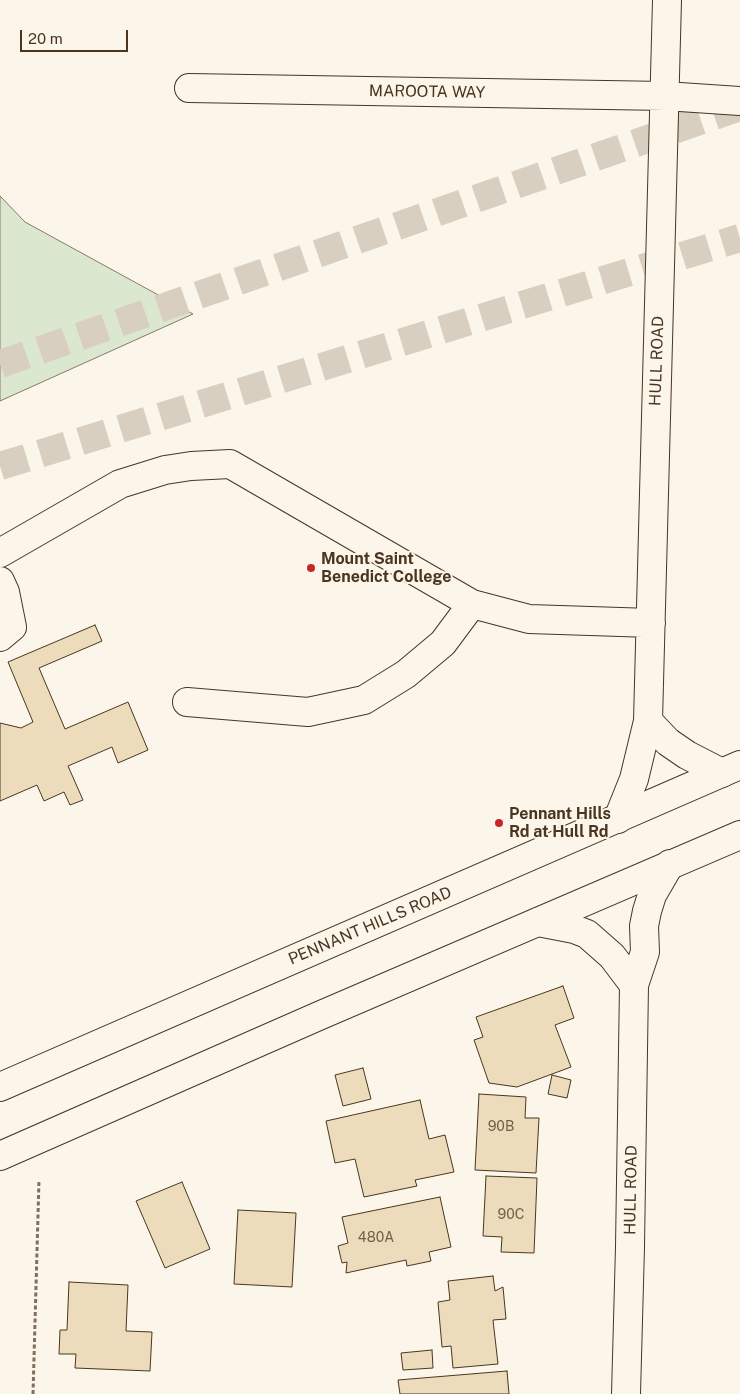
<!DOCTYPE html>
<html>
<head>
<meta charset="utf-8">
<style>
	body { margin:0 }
	#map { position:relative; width:740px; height:1394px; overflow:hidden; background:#fbf6e9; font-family:"Public Sans",sans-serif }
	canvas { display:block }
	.scale { position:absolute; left:20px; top:30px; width:108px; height:22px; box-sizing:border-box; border:2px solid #4a3520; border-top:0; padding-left:6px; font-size:15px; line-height:18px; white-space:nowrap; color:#4a3520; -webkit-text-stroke:4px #fbf6e9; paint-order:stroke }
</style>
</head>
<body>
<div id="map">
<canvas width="740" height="1394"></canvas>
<div class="scale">20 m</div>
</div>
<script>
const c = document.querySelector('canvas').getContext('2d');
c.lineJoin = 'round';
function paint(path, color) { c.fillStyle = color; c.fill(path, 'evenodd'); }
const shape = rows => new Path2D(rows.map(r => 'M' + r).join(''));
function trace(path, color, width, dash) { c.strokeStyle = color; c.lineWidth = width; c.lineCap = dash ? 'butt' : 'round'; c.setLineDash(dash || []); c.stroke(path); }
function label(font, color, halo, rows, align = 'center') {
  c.font = font + ' "Public Sans",sans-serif'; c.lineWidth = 4; c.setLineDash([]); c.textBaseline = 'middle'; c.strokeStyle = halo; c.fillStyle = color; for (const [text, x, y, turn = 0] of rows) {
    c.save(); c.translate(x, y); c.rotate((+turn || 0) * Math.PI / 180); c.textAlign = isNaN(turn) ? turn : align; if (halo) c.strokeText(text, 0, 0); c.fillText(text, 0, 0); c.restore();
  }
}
const green = shape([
	[0,196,25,222,193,314,0,401,0,196]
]);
paint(green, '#dce7d0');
trace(green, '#887966', 1);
const building = shape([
	[95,625,102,641,39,668,65,729,128,702,148,750,118,763,112,747,68,766,83,800,70,805,64,792,44,801,37,785,0,801,0,723,21,728,33,722,8,662,95,625],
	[563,986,574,1018,555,1025,571,1067,517,1087,489,1083,474,1040,483,1037,476,1017,563,986],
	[363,1068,371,1099,343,1106,335,1075,363,1068],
	[552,1075,571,1080,567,1098,548,1094,552,1075],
	[479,1094,526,1097,525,1118,539,1118,536,1173,475,1170,479,1094],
	[420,1100,429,1139,445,1135,454,1172,415,1180,417,1186,364,1197,355,1159,335,1163,326,1121,420,1100],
	[486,1176,537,1178,534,1253,501,1252,502,1237,483,1236,486,1176],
	[182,1182,210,1249,165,1268,136,1201,182,1182],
	[440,1197,451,1247,429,1252,431,1261,407,1266,406,1260,346,1273,347,1262,342,1263,338,1246,348,1243,342,1217,440,1197],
	[238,1210,296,1213,292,1287,234,1284,238,1210],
	[493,1276,495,1291,503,1287,506,1319,493,1320,498,1364,453,1368,451,1346,442,1347,438,1302,450,1300,448,1281,493,1276],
	[69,1282,128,1285,126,1331,152,1332,150,1371,75,1368,76,1354,59,1354,60,1330,67,1330,69,1282],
	[432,1350,433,1368,403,1370,401,1353,432,1350],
	[507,1371,509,1394,400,1394,398,1380,507,1371]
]);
paint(building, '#ecdcbc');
trace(building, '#4a3520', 1);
trace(shape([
	[0,364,740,107],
	[0,466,740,238]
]), '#d8cfc1', 28, [28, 14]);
const minor = shape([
	[189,88,665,96,740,101],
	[0,553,120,484,165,470,191,466,230,464,472,604,529,619,651,623],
	[0,581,5,592,12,627,0,637],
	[187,702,308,712,364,700,406,674,443,643,472,604],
	[648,721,668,742,687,755,722,773],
	[618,819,634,779,648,721,667,0],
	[538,922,574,929,587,934,612,956,634,985],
	[626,1394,630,1247,634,985,645,952,644,926,647,911,652,895,670,864]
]);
const highway = shape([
	[0,1087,740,765],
	[0,1156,321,1015,740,835]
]);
trace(minor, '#4a3520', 30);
trace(highway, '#4a3520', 30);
trace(shape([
	[33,1394,39,1180]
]), '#7f6f5c', 3, [4, 2.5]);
trace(minor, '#fbf6e9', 28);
trace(highway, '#fbf6e9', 28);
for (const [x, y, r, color] of [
	[311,568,5,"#c62828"],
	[499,823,5,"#c62828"]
]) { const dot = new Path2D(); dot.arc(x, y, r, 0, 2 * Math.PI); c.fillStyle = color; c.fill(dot); trace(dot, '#fbf6e9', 2); }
label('14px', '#725f47', null, [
	["90B",501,1127],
	["90C",511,1215],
	["480A",376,1238]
]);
label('16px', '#4a3520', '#fbf6e9', [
	["MAROOTA WAY",427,92,1],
	["HULL ROAD",657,361,-88],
	["PENNANT HILLS ROAD",370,926,-23],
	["HULL ROAD",631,1190,-89]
]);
label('bold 16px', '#4a3520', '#fbf6e9', [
	["Mount Saint",321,559],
	["Benedict College",321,577],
	["Pennant Hills",509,814],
	["Rd at Hull Rd",509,832]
], 'left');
</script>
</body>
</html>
